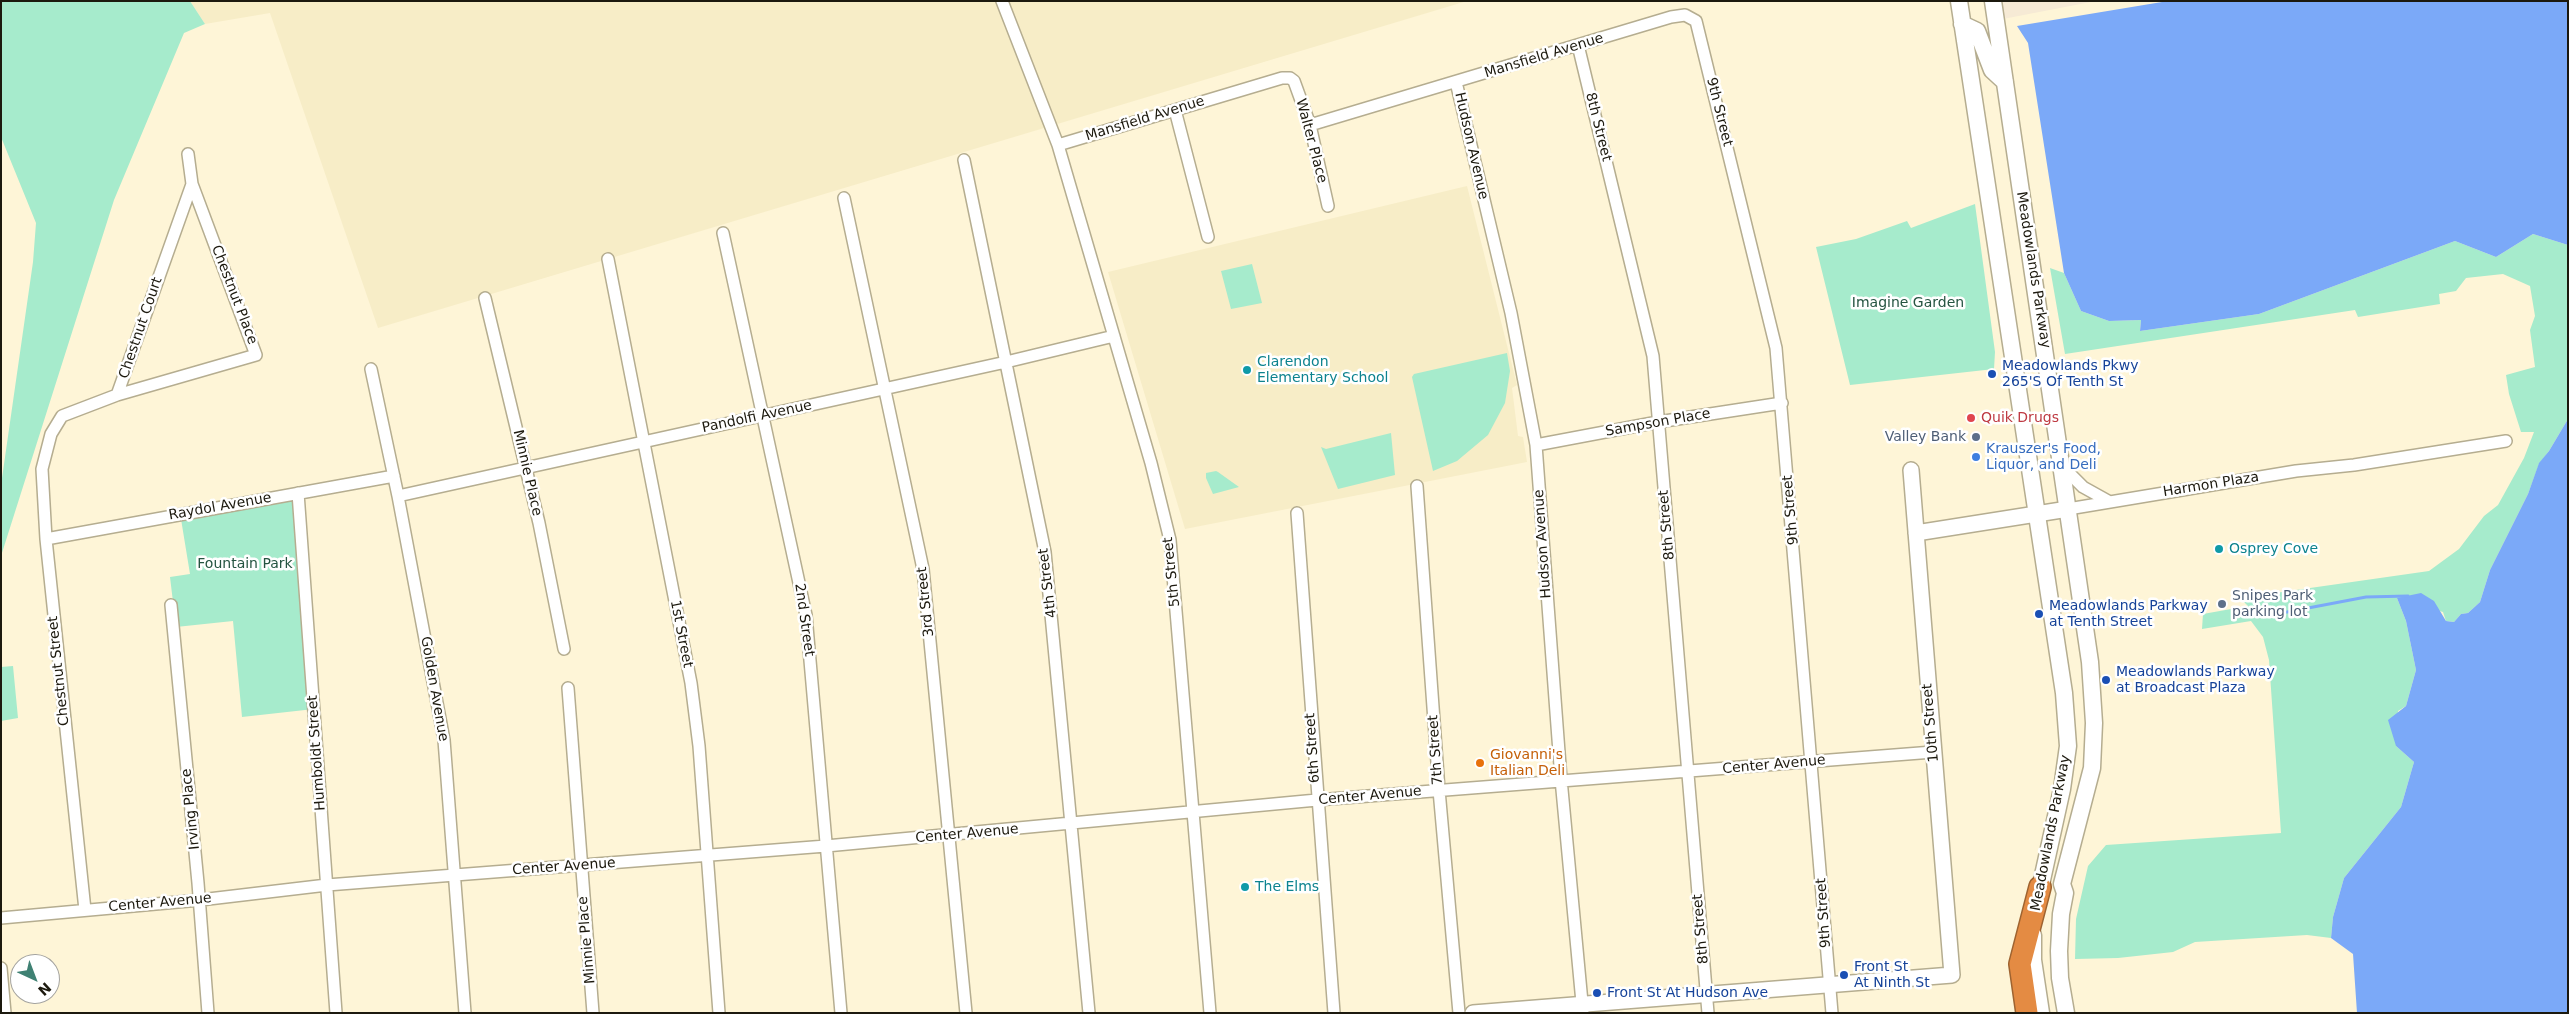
<!DOCTYPE html>
<html>
<head>
<meta charset="utf-8">
<style>
	body { margin:0 }
	#map { position:relative; width:2569px; height:1014px; overflow:hidden; background:#fef5d7; font-family:"DejaVu Sans",sans-serif }
	canvas { display:block }
	.frame { position:absolute; inset:0; border:2px solid #1c190e; pointer-events:none }
	.north { position:absolute; left:10px; top:954px; width:50px; height:50px; box-sizing:border-box; background:#fff; border:1px solid #a4a39f; border-radius:50%; rotate:137deg; font-size:14px; font-weight:700; line-height:20px; text-align:center; color:#1c190e }
	.north::after { content:''; display:block; margin:auto; width:18px; height:22px; background:#3f8173; clip-path:polygon(50% 0,100% 100%,50% 72%,0 100%) }
</style>
</head>
<body>
<div id="map">
<canvas width="2569" height="1014"></canvas>
<div class="frame"></div>
<div class="north">N</div>
</div>
<script>
const c = document.querySelector('canvas').getContext('2d');
c.lineJoin = 'round';
function paint(path, color) { c.fillStyle = color; c.fill(path, 'evenodd'); }
const shape = rows => new Path2D(rows.map(r => 'M' + r).join(''));
function trace(path, color, width, dash) { c.strokeStyle = color; c.lineWidth = width; c.lineCap = dash ? 'butt' : 'round'; c.setLineDash(dash || []); c.stroke(path); }
function label(font, color, halo, rows, align = 'center') {
  c.font = font + ' "DejaVu Sans",sans-serif'; c.lineWidth = 5; c.setLineDash([]); c.textBaseline = 'middle'; c.strokeStyle = halo; c.fillStyle = color; for (const [text, x, y, turn = 0] of rows) {
    c.save(); c.translate(x, y); c.rotate((+turn || 0) * Math.PI / 180); c.textAlign = isNaN(turn) ? turn : align; if (halo) c.strokeText(text, 0, 0); c.fillText(text, 0, 0); c.restore();
  }
}
paint(shape([
	[190,1,1467,1,378,328,270,13,205,24],
	[1467,186,1517,385,1512,388,1518,436,1523,437,1527,462,1185,529,1108,272]
]), '#f7edc7');
paint(shape([
	[2000,1,2096,1,2003,19]
]), '#f6ead5');
paint(shape([
	[1,1,190,1,205,24,184,33,114,200,1,556,1,485,33,262,36,223,1,137],
	[1975,204,1995,352,1994,369,1850,385,1816,247,1856,239,1907,221,1911,228],
	[2533,234,2568,245,2568,419,2549,451,2539,464,2528,494,2490,570,2480,602,2468,613,2461,614,2454,622,2446,621,2443,612,2397,598,2406,621,2416,670,2406,706,2398,711,2396,746,2414,762,2401,807,2344,878,2333,917,2331,938,2307,935,2195,942,2173,952,2118,958,2075,959,2076,919,2088,866,2106,845,2281,833,2269,660,2263,637,2251,621,2202,629,2203,614,2248,606,2240,598,2429,571,2459,549,2484,516,2498,505,2524,458,2534,432,2521,432,2509,394,2506,375,2535,367,2530,330,2535,316,2530,286,2503,274,2466,278,2456,291,2439,294,2440,304,2358,317,2355,310,2065,354,2050,268,2064,273,2081,311,2109,321,2141,320,2140,331,2259,314,2455,241,2496,257],
	[1252,264,1262,303,1231,309,1221,271],
	[1507,353,1510,371,1505,403,1488,435,1457,461,1433,471,1412,377,1414,374],
	[1391,433,1395,475,1338,489,1321,447,1326,449],
	[1216,471,1218,472,1239,487,1213,494,1206,478,1206,473],
	[295,498,314,709,242,717,233,621,176,627,170,577,190,574,181,519],
	[13,666,18,718,1,721,1,667]
]), '#a6ebcc');
paint(shape([
	[2168,1,2568,1,2568,245,2533,234,2496,257,2455,241,2259,314,2140,331,2141,320,2109,321,2081,311,2064,273,2028,43,2017,26],
	[2568,419,2568,1013,2357,1013,2353,954,2331,938,2333,917,2344,878,2401,807,2414,762,2396,746,2388,720,2406,706,2416,670,2406,621,2397,598,2421,593,2434,601,2446,621,2454,622,2461,614,2468,613,2480,602,2490,570,2528,494,2539,463,2549,451]
]), '#7ba9f8');
trace(shape([
	[2246,616,2287,612,2366,597,2408,596]
]), '#7ba9f8', 3);
const minor = shape([
	[1002,1,1058,145,1151,463,1170,540,1210,1013],
	[1578,45,1653,356,1708,1013],
	[1456,82,1511,313,1536,445,1561,779,1583,1013],
	[1175,110,1208,237],
	[1310,125,1671,17,1685,15,1696,21,1776,348,1832,1013],
	[1058,145,1282,78,1290,78,1294,81,1310,125,1328,206],
	[964,160,1045,552,1089,1013],
	[844,198,923,569,966,1013],
	[723,233,806,615,841,1013],
	[608,259,691,683,699,746,719,1013],
	[485,298,539,523,564,649],
	[371,369,398,496,444,740,465,1013],
	[117,395,256,355,192,184,188,154],
	[1536,445,1658,422,1782,403],
	[2062,466,2083,487,2110,502],
	[1417,486,1439,790,1459,1013],
	[298,493,336,1013],
	[398,496,1006,362,1114,336],
	[2068,509,2296,471,2354,465,2506,441],
	[1297,513,1334,1013],
	[46,539,394,476],
	[171,605,198,883,208,1013],
	[568,688,593,1013],
	[85,910,46,539,42,469,51,434,62,416,117,395,192,184],
	[1,918,200,900,327,885,826,846,1317,800,1933,752],
	[1,968,5,1013]
]);
const tertiary = shape([
	[1916,533,2068,509],
	[1473,1013,1952,975,1911,470]
]);
const secondary = shape([
	[1959,1,2064,693,2068,746,2062,789,2038,898],
	[1993,1,2090,662,2094,723,2092,768,2062,884,2065,893,2061,914,2059,951,2060,978,2066,1013],
	[1962,24,1977,31,1992,70,2005,82],
	[2033,935,2033,960,2041,1013]
]);
const motorway = shape([
	[2027,1013,2020,964,2040,887]
]);
trace(minor, '#b5ad90', 14);
trace(tertiary, '#b5ad90', 18);
trace(secondary, '#b5ad90', 19);
trace(motorway, '#9e6330', 24);
trace(minor, '#fff', 11);
trace(tertiary, '#fff', 15);
trace(secondary, '#fff', 16);
trace(motorway, '#e48b43', 21);
for (const [x, y, r, color] of [
	[1247,370,5,"#0f9aa8"],
	[1992,374,5,"#1a4fb4"],
	[1971,418,5,"#e0444e"],
	[1976,437,5,"#5c6f8a"],
	[1976,457,5,"#3f7fe0"],
	[2219,549,5,"#0f9aa8"],
	[2222,604,5,"#5c6f8a"],
	[2039,614,5,"#1a4fb4"],
	[2106,680,5,"#1a4fb4"],
	[1480,763,5,"#e8710a"],
	[1245,887,5,"#0f9aa8"],
	[1844,975,5,"#1a4fb4"],
	[1597,993,5,"#1a4fb4"]
]) { const dot = new Path2D(); dot.arc(x, y, r, 0, 2 * Math.PI); c.fillStyle = color; c.fill(dot); trace(dot, '#fff', 2); }
label('14px', '#1c190e', '#fff', [
	["Mansfield Avenue",1544,56,-17],
	["9th Street",1719,112,76],
	["Mansfield Avenue",1145,119,-17],
	["8th Street",1598,127,76],
	["Walter Place",1311,141,75],
	["Hudson Avenue",1471,146,77],
	["Meadowlands Parkway",2033,270,81],
	["Chestnut Place",234,295,69],
	["Chestnut Court",141,328,-71],
	["Pandolfi Avenue",757,417,-12],
	["Sampson Place",1658,423,-10],
	["Minnie Place",527,473,77],
	["Harmon Plaza",2211,485,-9],
	["Raydol Avenue",220,507,-10],
	["9th Street",1791,510,-95],
	["8th Street",1667,525,-95],
	["Hudson Avenue",1543,544,-94],
	["5th Street",1172,572,-96],
	["4th Street",1048,583,-97],
	["3rd Street",926,602,-96],
	["2nd Street",804,620,82],
	["1st Street",681,634,79],
	["Chestnut Street",59,671,-96],
	["Golden Avenue",434,689,80],
	["10th Street",1931,723,-95],
	["6th Street",1313,748,-94],
	["7th Street",1436,750,-94],
	["Humboldt Street",317,753,-94],
	["Center Avenue",1774,765,-5],
	["Center Avenue",1370,796,-5],
	["Irving Place",191,809,-96],
	["Meadowlands Parkway",2051,833,-79],
	["Center Avenue",967,834,-5],
	["Center Avenue",564,867,-4],
	["Center Avenue",160,903,-5],
	["9th Street",1824,913,-94],
	["8th Street",1701,929,-95],
	["Minnie Place",587,940,-95]
]);
label('14px', '#255441', '#fff', [
	["Imagine Garden",1908,303],
	["Fountain Park",245,564]
]);
label('14px', '#0d838f', '#fff', [
	["Clarendon",1257,362],
	["Elementary School",1257,378],
	["Osprey Cove",2229,549],
	["The Elms",1255,887]
], 'left');
label('14px', '#164399', '#fff', [
	["Meadowlands Pkwy",2002,366],
	["265'S Of Tenth St",2002,382],
	["Meadowlands Parkway",2049,606],
	["at Tenth Street",2049,622],
	["Meadowlands Parkway",2116,672],
	["at Broadcast Plaza",2116,688],
	["Front St",1854,967],
	["At Ninth St",1854,983],
	["Front St At Hudson Ave",1607,993]
], 'left');
label('14px', '#be3a42', '#fff', [
	["Quik Drugs",1981,418]
], 'left');
label('14px', '#4e5e75', '#fff', [
	["Valley Bank",1966,437],
	["Snipes Park",2232,596,"left"],
	["parking lot",2232,612,"left"]
], 'right');
label('14px', '#366cbe', '#fff', [
	["Krauszer's Food,",1986,449],
	["Liquor, and Deli",1986,465]
], 'left');
label('14px', '#c56008', '#fff', [
	["Giovanni's",1490,755],
	["Italian Deli",1490,771]
], 'left');
</script>
</body>
</html>
